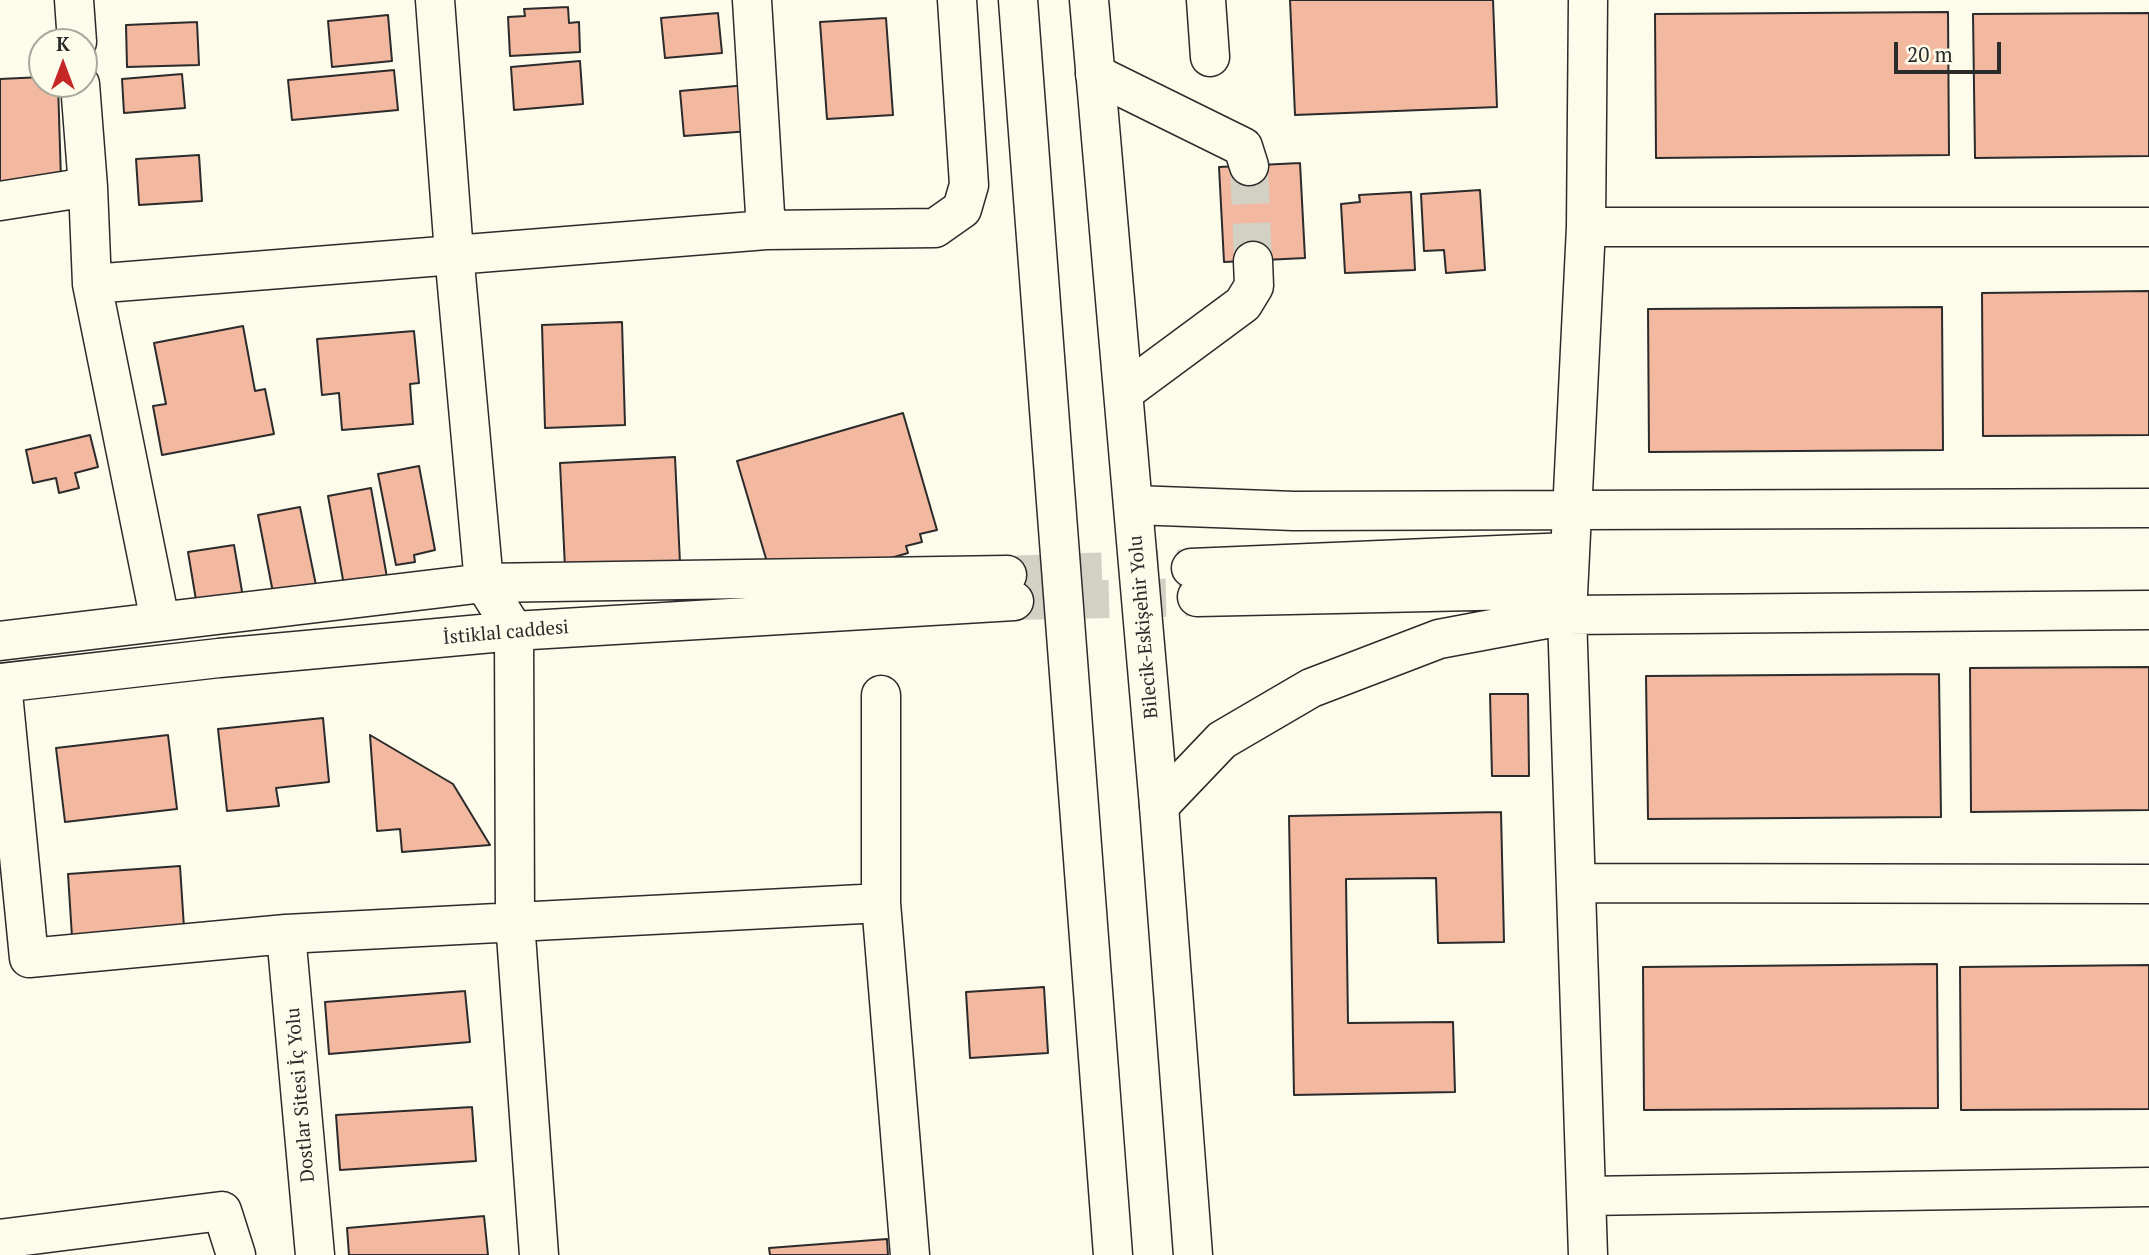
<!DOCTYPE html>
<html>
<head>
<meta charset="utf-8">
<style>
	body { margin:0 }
	#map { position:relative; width:2149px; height:1255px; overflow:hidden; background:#fdfbea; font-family:"PT Serif",serif }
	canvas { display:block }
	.north { position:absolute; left:28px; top:28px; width:70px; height:70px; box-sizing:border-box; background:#fdfbea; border:2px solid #a9a89e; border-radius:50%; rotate:0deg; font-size:19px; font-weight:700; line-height:28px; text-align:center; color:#2b2b2b }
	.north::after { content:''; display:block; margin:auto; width:24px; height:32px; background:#c62828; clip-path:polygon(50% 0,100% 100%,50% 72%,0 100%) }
	.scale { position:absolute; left:1894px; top:42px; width:107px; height:32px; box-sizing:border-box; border:4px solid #2b2b2b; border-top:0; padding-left:9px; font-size:21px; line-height:24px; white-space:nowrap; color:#2b2b2b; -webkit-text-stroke:5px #fdfbea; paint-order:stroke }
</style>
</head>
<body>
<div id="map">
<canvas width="2149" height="1255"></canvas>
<div class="north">K</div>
<div class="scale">20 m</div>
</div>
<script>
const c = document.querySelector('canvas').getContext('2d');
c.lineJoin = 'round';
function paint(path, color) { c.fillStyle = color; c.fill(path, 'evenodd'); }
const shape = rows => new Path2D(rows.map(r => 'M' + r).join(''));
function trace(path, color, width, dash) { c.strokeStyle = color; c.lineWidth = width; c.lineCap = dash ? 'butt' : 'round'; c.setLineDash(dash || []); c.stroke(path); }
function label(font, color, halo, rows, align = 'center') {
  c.font = font + ' "PT Serif",serif'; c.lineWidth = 5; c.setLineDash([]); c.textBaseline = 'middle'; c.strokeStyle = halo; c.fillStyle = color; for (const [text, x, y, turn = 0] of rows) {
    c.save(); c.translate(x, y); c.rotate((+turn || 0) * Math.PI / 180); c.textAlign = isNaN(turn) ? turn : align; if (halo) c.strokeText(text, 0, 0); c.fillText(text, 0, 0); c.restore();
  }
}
const building = shape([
	[1290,0,1493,0,1497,107,1295,115,1290,0],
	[568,7,569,23,579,22,580,52,510,56,508,17,525,16,524,9,568,7],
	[1948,12,1949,155,1656,158,1655,14,1948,12],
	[718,13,722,53,665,58,661,18,718,13],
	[2149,13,2149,156,1975,158,1973,14,2149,13],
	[388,15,392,61,332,67,328,21,388,15],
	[886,18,893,115,827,119,820,22,886,18],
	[197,22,199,65,127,67,126,25,197,22],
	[580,61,583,104,514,110,511,67,580,61],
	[394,70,398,110,292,120,288,80,394,70],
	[182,74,185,108,124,113,122,79,182,74],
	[42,77,42,84,58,84,61,180,0,182,0,79,42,77],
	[747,85,750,131,684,136,680,91,747,85],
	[199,155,202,201,139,205,136,159,199,155],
	[1300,163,1305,258,1224,262,1219,167,1300,163],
	[1480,190,1485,270,1446,273,1444,250,1424,251,1421,194,1480,190],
	[1411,192,1415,270,1345,273,1341,204,1360,202,1359,195,1411,192],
	[2149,291,2149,435,1983,436,1982,293,2149,291],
	[1942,307,1943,450,1649,452,1648,309,1942,307],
	[622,322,625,425,545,428,542,325,622,322],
	[243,326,255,391,265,389,274,434,162,455,153,406,166,404,154,343,243,326],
	[414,331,419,383,410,384,413,424,342,430,339,393,322,395,317,339,414,331],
	[903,413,937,530,920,534,922,542,906,546,908,553,822,578,770,572,737,461,903,413],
	[90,435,98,467,75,473,79,488,59,493,56,478,33,483,26,450,90,435],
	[675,457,680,563,565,568,560,463,675,457],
	[419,466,435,550,414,555,415,562,396,565,378,474,419,466],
	[371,488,388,583,345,591,328,496,371,488],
	[300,507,318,595,275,603,258,515,300,507],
	[234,545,244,603,198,612,188,552,234,545],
	[2149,667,2149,810,1971,812,1970,668,2149,667],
	[1939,674,1941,817,1648,819,1646,676,1939,674],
	[1490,694,1528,694,1529,776,1492,776,1490,694],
	[323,718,329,782,276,788,279,806,227,811,218,729,323,718],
	[168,735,177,809,65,822,56,748,168,735],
	[370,735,453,784,490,845,402,852,400,829,377,831,370,735],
	[1501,812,1504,942,1438,943,1436,878,1346,879,1348,1023,1453,1022,1455,1092,1294,1095,1289,816,1501,812],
	[180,866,184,928,72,937,68,874,180,866],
	[1937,964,1938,1108,1644,1110,1643,967,1937,964],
	[2149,965,2149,1109,1961,1110,1960,967,2149,965],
	[1044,987,1048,1053,970,1058,966,992,1044,987],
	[465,991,470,1042,329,1054,325,1002,465,991],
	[472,1107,476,1161,340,1170,336,1115,472,1107],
	[484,1216,488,1255,349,1255,347,1228,484,1216],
	[887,1239,888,1255,770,1255,769,1248,887,1239]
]);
paint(building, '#f2b8a0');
trace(building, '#2b2b2b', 2);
trace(shape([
	[1249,166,1253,261],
	[1007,575,1191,568],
	[1014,601,1197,597]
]), '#d3d1c4', 38, [38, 19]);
const minor = shape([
	[74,0,77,42],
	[435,0,454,253,484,583,514,631,515,921,539,1255],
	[752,0,766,230],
	[1206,0,1210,57],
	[1588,0,1586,227,1567,615,1588,1255],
	[1095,74,1243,147,1249,166],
	[80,84,88,187],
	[0,201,88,187,92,284,160,621],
	[1586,227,2149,227],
	[92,284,766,230,935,228,962,209,969,185,957,0],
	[1124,392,1243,304,1254,286,1253,261],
	[1134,505,1294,511,2149,508],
	[1191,568,1569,552],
	[1197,597,1567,589],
	[0,641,484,583,1007,575],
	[0,683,219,658,514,631,1014,601],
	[2,683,29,958,286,934,881,903],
	[881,695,881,903,910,1255],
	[1159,806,1222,740,1311,688,1439,639,1567,615,2149,610],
	[1576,883,2149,884],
	[286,934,315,1255],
	[1586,1196,2149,1187],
	[0,1239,222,1211,236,1255]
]);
const major = shape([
	[1018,0,1113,1255],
	[1089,0,1159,806,1193,1255]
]);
trace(minor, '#2b2b2b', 41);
trace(major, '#2b2b2b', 41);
trace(minor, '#fdfbea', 38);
trace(major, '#fdfbea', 38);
label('19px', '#2b2b2b', '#fdfbea', [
	["Bilecik-Eskişehir Yolu",1144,627,-95],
	["İstiklal caddesi",506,633,-5],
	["Dostlar Sitesi İç Yolu",301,1095,-95]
]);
</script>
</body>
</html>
